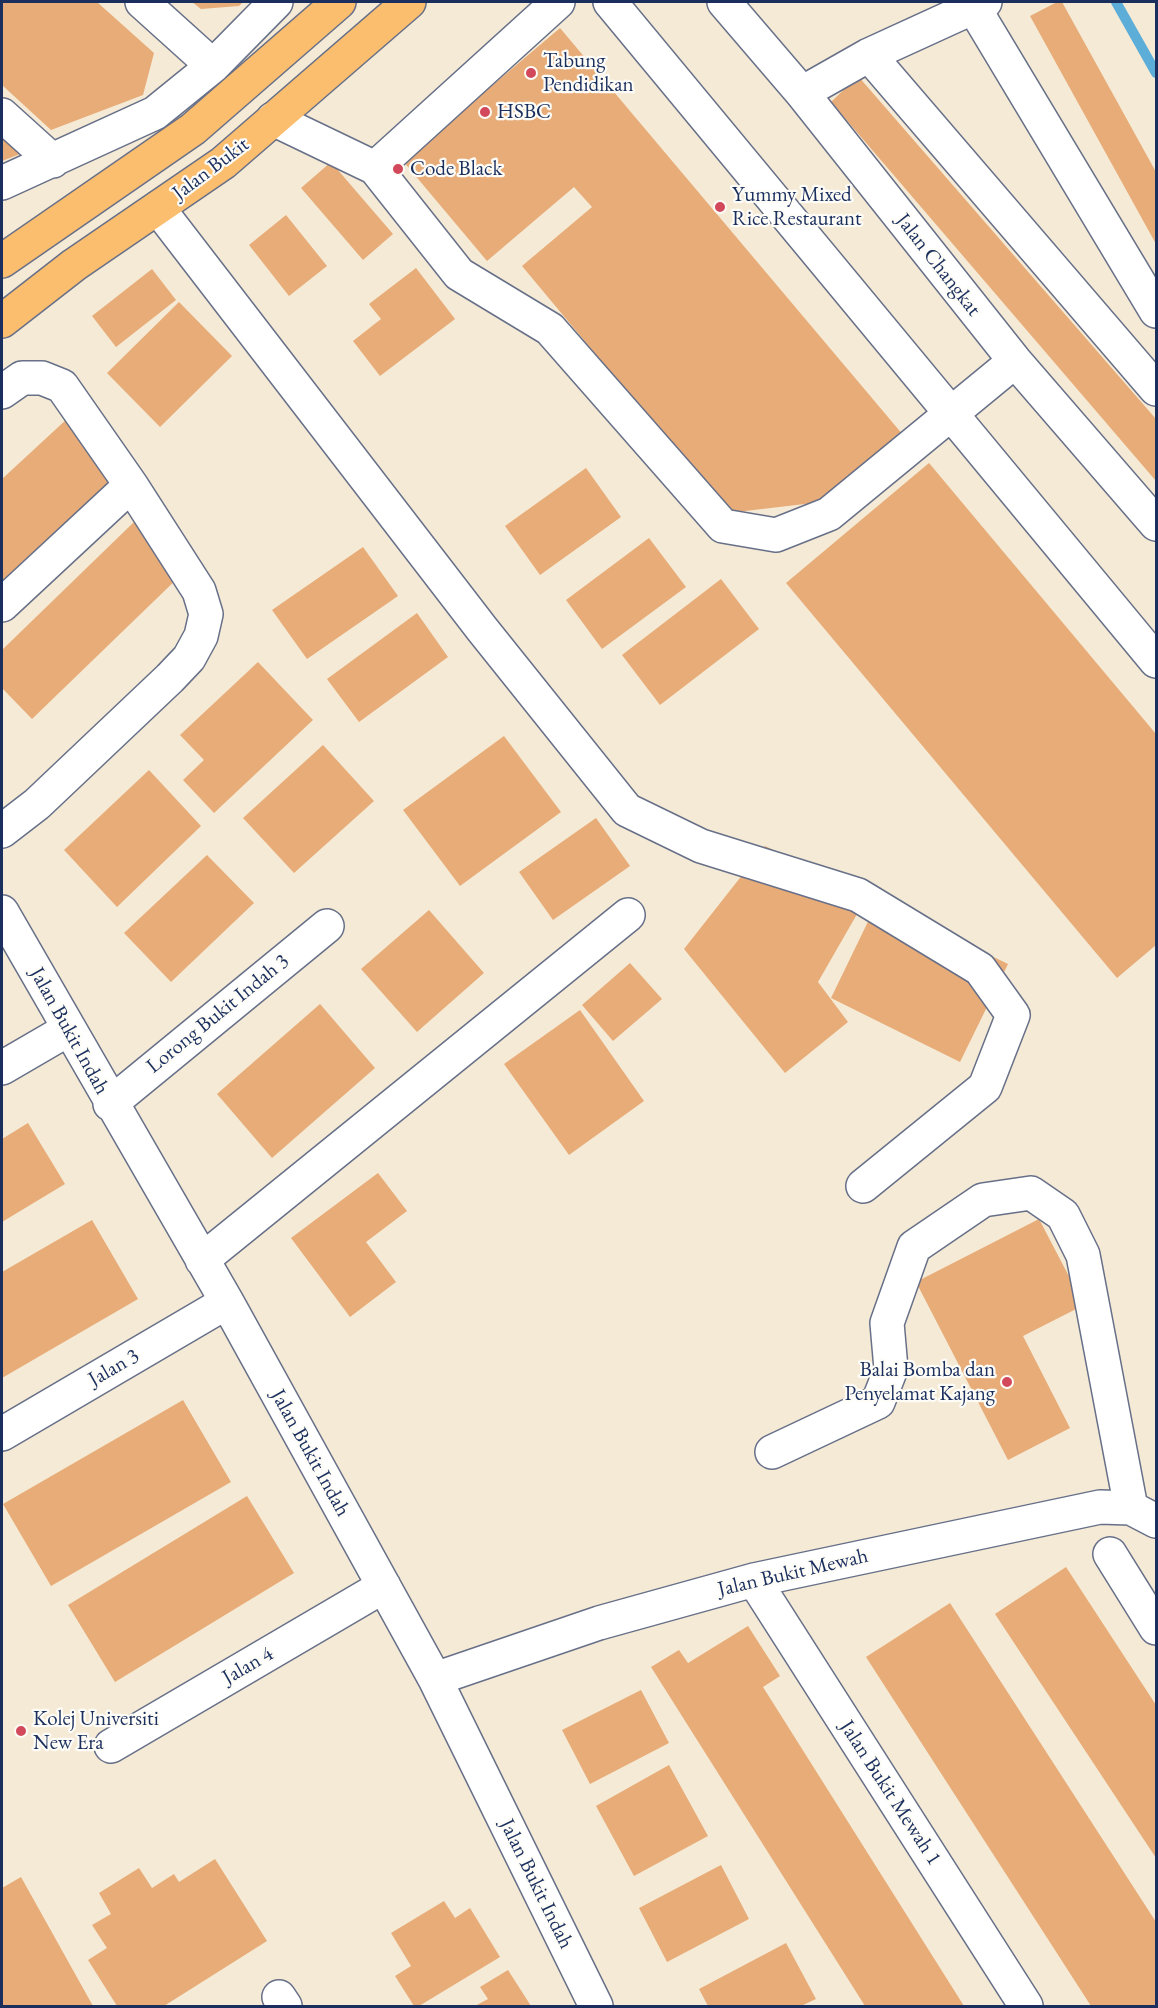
<!DOCTYPE html>
<html>
<head>
<meta charset="utf-8">
<style>
	body { margin:0 }
	#map { position:relative; width:1158px; height:2008px; overflow:hidden; background:#f5ead5; font-family:"EB Garamond",serif }
	canvas { display:block }
	.frame { position:absolute; inset:0; border:3px solid #1b2f5e; pointer-events:none }
</style>
</head>
<body>
<div id="map">
<canvas width="1158" height="2008"></canvas>
<div class="frame"></div>
</div>
<script>
const c = document.querySelector('canvas').getContext('2d');
c.lineJoin = 'round';
const shape = rows => new Path2D(rows.map(r => 'M' + r).join(''));
function trace(path, color, width, dash) { c.strokeStyle = color; c.lineWidth = width; c.lineCap = dash ? 'butt' : 'round'; c.setLineDash(dash || []); c.stroke(path); }
function paint(path, color) { c.fillStyle = color; c.fill(path, 'evenodd'); }
function label(font, color, halo, rows, align = 'center') {
  c.font = font + ' "EB Garamond",serif'; c.lineWidth = 4.5; c.setLineDash([]); c.textBaseline = 'middle'; c.strokeStyle = halo; c.fillStyle = color; for (const [text, x, y, turn = 0] of rows) {
    c.save(); c.translate(x, y); c.rotate((+turn || 0) * Math.PI / 180); c.textAlign = isNaN(turn) ? turn : align; if (halo) c.strokeText(text, 0, 0); c.fillText(text, 0, 0); c.restore();
  }
}
trace(shape([
	[1116,2,1156,73]
]), '#5cadd7', 10);
paint(shape([
	[2,2,97,2,154,53,143,95,51,130,2,85],
	[192,2,243,2,239,6,201,9],
	[1057,2,1062,2,1156,172,1156,244,1030,16],
	[560,28,909,442,839,500,728,513,522,266,592,207,574,187,487,261,403,161],
	[858,76,1156,419,1156,481,831,102],
	[2,137,20,154,2,161],
	[331,162,393,234,363,260,301,188],
	[286,215,327,266,289,296,249,245],
	[416,268,455,319,380,376,353,341,381,319,369,304],
	[152,269,176,300,116,347,92,316],
	[179,302,232,356,160,427,107,373],
	[68,418,125,480,2,596,2,479],
	[929,463,1156,734,1156,945,1117,978,786,583],
	[586,468,621,517,540,575,505,526],
	[134,522,183,573,32,719,2,688,2,650],
	[649,538,686,587,602,649,566,600],
	[363,547,398,596,307,659,272,610],
	[721,579,759,629,660,705,622,655],
	[417,613,448,657,359,722,327,679],
	[258,662,313,720,214,813,183,780,204,760,180,735],
	[504,736,561,812,460,886,403,810],
	[323,745,374,801,294,873,243,818],
	[149,770,201,826,117,907,64,850],
	[596,818,630,866,553,920,519,872],
	[765,846,868,895,818,982,848,1022,785,1073,684,949],
	[207,855,254,903,171,982,124,933],
	[878,901,1008,964,960,1062,831,998],
	[429,910,484,973,417,1032,361,969],
	[630,963,662,999,613,1041,582,1005],
	[320,1004,375,1068,272,1158,217,1094],
	[580,1010,644,1101,569,1155,504,1064],
	[28,1123,65,1184,2,1222,2,1139],
	[378,1173,407,1211,366,1242,396,1282,350,1317,291,1238],
	[1039,1219,1084,1305,1023,1336,1070,1428,1008,1460,916,1282],
	[92,1220,138,1299,2,1378,2,1272],
	[183,1400,231,1482,51,1586,3,1504],
	[247,1496,294,1573,115,1682,68,1605],
	[1066,1567,1156,1705,1156,1858,995,1614],
	[950,1603,1156,1922,1156,2006,1091,2006,866,1657],
	[748,1626,780,1676,763,1687,964,2006,865,2006,651,1667,679,1650,688,1663],
	[641,1690,669,1743,590,1784,562,1730],
	[669,1765,708,1836,634,1876,596,1806],
	[215,1859,267,1941,164,2006,117,2006,88,1960,107,1948,92,1925,111,1914,99,1893,139,1868,152,1888,174,1874,179,1882],
	[721,1865,749,1919,667,1962,639,1908],
	[21,1877,93,2006,2,2006,2,1888],
	[444,1901,455,1918,470,1908,500,1957,419,2006,414,2006,395,1976,411,1966,391,1933],
	[786,1943,816,1999,801,2006,708,2006,699,1989],
	[508,1970,531,2006,475,2006,488,1999,480,1987]
]), '#e7ac78');
const minor = shape([
	[142,2,213,66],
	[558,2,375,168,459,274,550,329,723,526,776,535,829,514,1015,361],
	[610,2,1156,661],
	[724,2,802,93,1015,361,1156,524],
	[974,8,1156,311],
	[869,55,1156,389],
	[802,93,869,55,985,2],
	[2,115,53,161],
	[273,119,375,168],
	[2,183,155,113,213,66,276,2],
	[158,208,482,629,627,810,701,846,858,895,980,969,1013,1015,985,1087,863,1186],
	[2,392,22,378,42,378,62,386,131,485,199,591,206,614,201,636,189,658,170,678,37,804,2,831],
	[2,605,131,485],
	[2,912,227,1302,435,1679,596,2006],
	[2,1068,69,1029],
	[110,1104,327,926],
	[202,1260,628,915],
	[2,1434,227,1302],
	[772,1452,878,1402,891,1369,887,1323,914,1247,983,1200,1031,1193,1063,1215,1083,1255,1131,1508],
	[1110,1554,1156,1628],
	[754,1580,1026,2006],
	[435,1679,599,1623,754,1580,1100,1507,1131,1508,1156,1521],
	[111,1746,384,1586],
	[279,1997,285,2006]
]);
const major = shape([
	[2,261,193,129,339,2],
	[2,321,74,265,223,163,409,2]
]);
trace(minor, '#677088', 36);
trace(major, '#677088', 36);
trace(minor, '#fff', 33);
trace(major, '#fbbd6e', 33);
for (const [x, y, r, color] of [
	[531,73,6,"#d1495b"],
	[485,112,6,"#d1495b"],
	[398,169,6,"#d1495b"],
	[720,207,6,"#d1495b"],
	[1007,1382,6,"#d1495b"],
	[21,1731,6,"#d1495b"]
]) { const dot = new Path2D(); dot.arc(x, y, r, 0, 2 * Math.PI); c.fillStyle = color; c.fill(dot); trace(dot, '#fdfcf7', 2); }
label('21px', '#1b2f5e', '#fdfcf7', [
	["Tabung",543,61],
	["Pendidikan",543,85],
	["HSBC",497,112],
	["Code Black",410,169],
	["Yummy Mixed",732,195],
	["Rice Restaurant",732,219],
	["Balai Bomba dan",995,1370,"right"],
	["Penyelamat Kajang",995,1394,"right"],
	["Kolej Universiti",33,1719],
	["New Era",33,1743]
], 'left');
label('21px', '#1b2f5e', '#fdfcf7', [
	["Jalan Bukit",211,169,-37],
	["Jalan Changkat",938,265,52],
	["Lorong Bukit Indah 3",218,1014,-39],
	["Jalan Bukit Indah",69,1031,61],
	["Jalan 3",114,1368,-30],
	["Jalan Bukit Indah",310,1453,61],
	["Jalan Bukit Mewah",793,1573,-13],
	["Jalan 4",248,1666,-30],
	["Jalan Bukit Mewah 1",890,1793,57],
	["Jalan Bukit Indah",536,1884,64]
]);
</script>
</body>
</html>
